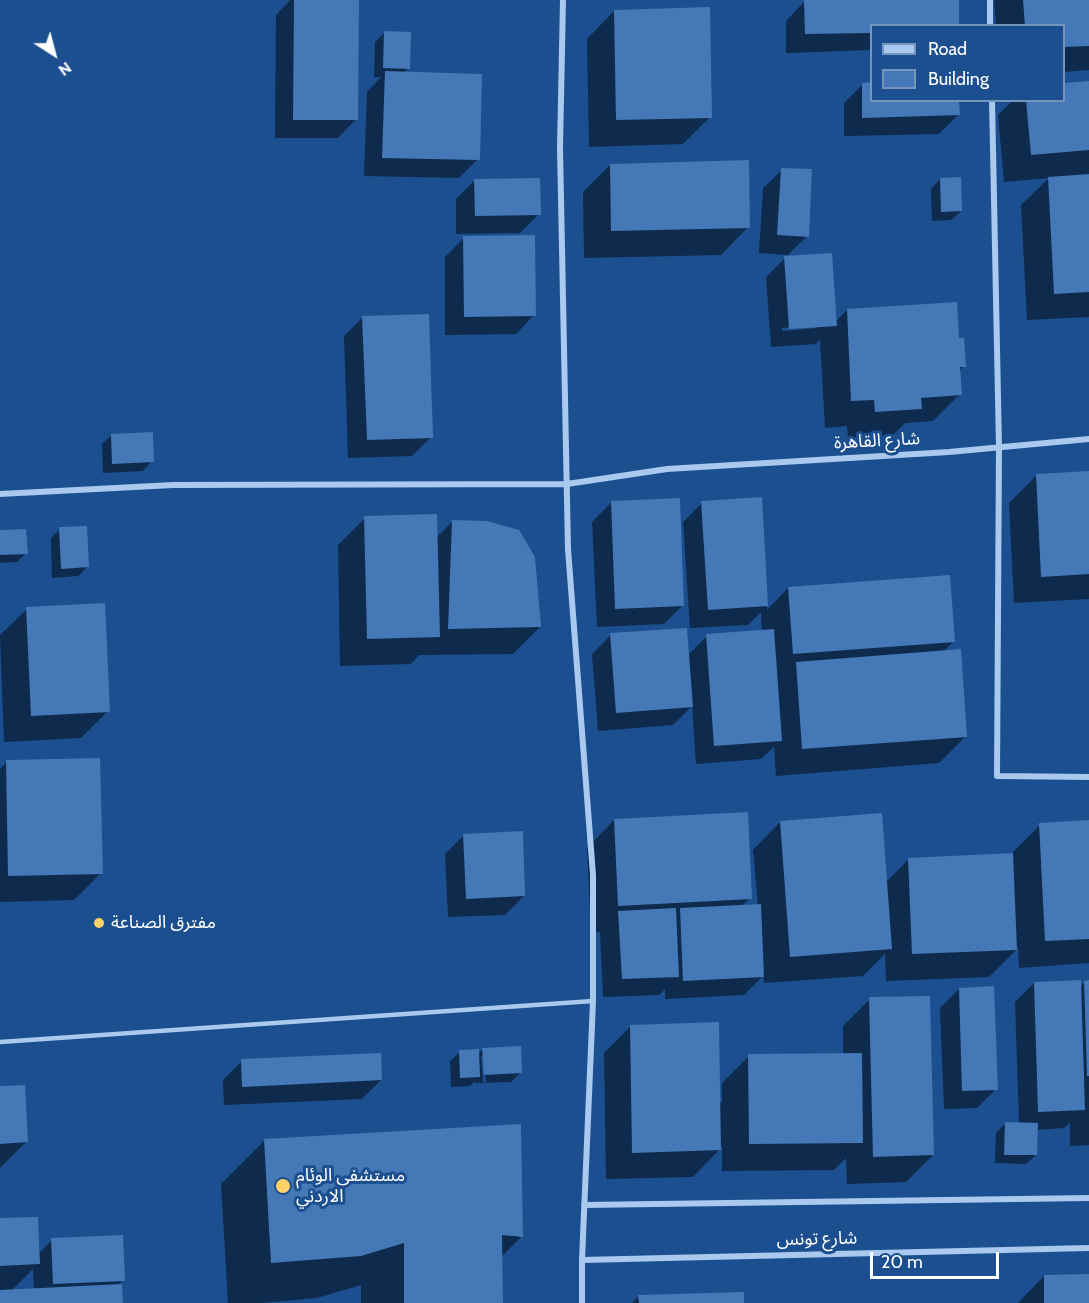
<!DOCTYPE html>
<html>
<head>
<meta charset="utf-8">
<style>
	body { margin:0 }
	#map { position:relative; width:1089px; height:1303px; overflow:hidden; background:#1b4f8f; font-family:Cabin,sans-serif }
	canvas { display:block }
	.legend { position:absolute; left:870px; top:24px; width:195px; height:78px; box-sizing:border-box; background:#1b4f8f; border:2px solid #7695bc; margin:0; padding:8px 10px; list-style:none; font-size:18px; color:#fff }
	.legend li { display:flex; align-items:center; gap:12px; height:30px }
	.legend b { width:30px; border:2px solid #7695bc }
	.north { position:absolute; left:24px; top:24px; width:60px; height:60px; -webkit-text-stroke:4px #1b4f8f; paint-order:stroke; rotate:144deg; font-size:16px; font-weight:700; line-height:24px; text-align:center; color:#fff }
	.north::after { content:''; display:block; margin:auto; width:21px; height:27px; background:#fff; clip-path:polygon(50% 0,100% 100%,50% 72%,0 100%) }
	.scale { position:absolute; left:870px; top:1252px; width:129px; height:27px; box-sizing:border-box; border:3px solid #fff; border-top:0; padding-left:8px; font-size:18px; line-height:21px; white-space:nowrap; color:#fff; -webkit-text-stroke:4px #1b4f8f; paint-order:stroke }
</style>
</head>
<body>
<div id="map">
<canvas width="1089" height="1303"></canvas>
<ul class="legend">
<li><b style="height:8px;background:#a9c9ee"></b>Road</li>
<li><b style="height:16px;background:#4478b7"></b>Building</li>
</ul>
<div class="north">N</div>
<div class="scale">20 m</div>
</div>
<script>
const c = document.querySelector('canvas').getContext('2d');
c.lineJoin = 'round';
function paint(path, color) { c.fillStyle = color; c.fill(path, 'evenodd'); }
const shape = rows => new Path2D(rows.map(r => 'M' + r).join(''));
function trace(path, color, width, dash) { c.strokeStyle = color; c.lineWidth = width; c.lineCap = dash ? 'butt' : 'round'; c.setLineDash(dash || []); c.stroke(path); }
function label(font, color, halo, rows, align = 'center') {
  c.font = font + ' Cabin,"Noto Sans Arabic",sans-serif'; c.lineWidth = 6; c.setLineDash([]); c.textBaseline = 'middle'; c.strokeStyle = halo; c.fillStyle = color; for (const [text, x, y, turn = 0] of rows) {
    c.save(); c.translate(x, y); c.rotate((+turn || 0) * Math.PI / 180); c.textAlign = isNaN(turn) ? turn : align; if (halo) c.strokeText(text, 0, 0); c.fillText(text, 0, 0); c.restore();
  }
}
paint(shape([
	[290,0,357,0,356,119,338,138,275,138,276,15],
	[894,0,957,0,872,26,872,50,786,53,786,21,804,2],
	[994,0,1089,0,1089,70,1064,72,1064,26,996,26],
	[614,11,710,117,683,144,589,147,587,39],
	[384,33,408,68,404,73,478,159,459,178,364,176,367,92,381,77,374,77,375,42],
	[1089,82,1089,317,1027,320,1021,205,1049,178,1004,182,998,115,1013,100,1064,100,1064,85],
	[863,84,872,100,958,115,939,134,844,136,844,103],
	[610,165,748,227,721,255,584,258,583,192],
	[782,170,807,236,788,255,759,253,763,188],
	[940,179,961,211,951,220,932,221,931,189],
	[475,180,539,214,520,233,456,234,456,199],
	[464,238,534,315,516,334,445,335,445,257],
	[785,258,835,322,847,310,957,340,964,366,958,372,960,394,933,421,905,423,893,435,848,438,847,426,825,428,820,340,816,344,771,347,766,277],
	[817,325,817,328,782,331,782,328],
	[363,317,431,437,412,456,348,458,344,336],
	[112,435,152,461,143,471,103,473,102,444],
	[1089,473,1089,599,1014,603,1009,503,1037,475],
	[760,499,767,610,788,588,954,641,943,652,966,736,939,763,776,776,774,747,761,759,696,764,692,706,673,725,598,731,592,654,611,635,688,655,707,636,762,632,761,612,748,625,690,628,683,522,702,503],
	[611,503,683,605,664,624,597,627,592,522],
	[365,518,436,538,452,522,540,627,513,654,419,655,411,664,340,666,338,545],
	[60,529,87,567,78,576,52,578,51,538],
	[0,532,26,553,17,562,0,563],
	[27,609,108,711,81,738,4,742,0,635],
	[7,762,101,873,74,900,0,902,0,769],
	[614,820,750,898,742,906,758,906,753,850,780,822,885,883,909,859,1013,854,1013,852,1040,825,1089,822,1089,963,1019,968,1018,948,989,977,886,981,885,954,863,976,764,983,763,976,744,995,665,999,665,989,659,995,603,997,600,932,591,932,587,848],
	[464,835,524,896,505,915,448,917,445,854],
	[1085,982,1089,982,1089,1145,1070,1146,1070,1123,1064,1128,1036,1130,1036,1155,1026,1164,995,1163,996,1133,1005,1124,1019,1124,1015,1002,1034,983,1079,988],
	[959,989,996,1089,977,1108,944,1109,940,1008],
	[870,999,933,1155,906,1182,847,1184,846,1158,834,1170,722,1171,722,1147,693,1177,606,1179,604,1053,631,1026,719,1102,722,1102,722,1083,749,1056,843,1055,843,1026],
	[483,1049,521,1072,511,1082,475,1083,475,1081,470,1086,451,1087,450,1061,460,1052,478,1054],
	[481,1056,484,1056,486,1082,483,1082],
	[242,1061,381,1080,362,1099,224,1105,223,1080],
	[0,1087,26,1142,0,1168],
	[265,1140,521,1237,501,1257,502,1303,361,1303,361,1285,317,1298,261,1303,228,1303,221,1184],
	[0,1220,38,1254,52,1240,123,1280,117,1286,122,1303,0,1303],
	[33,1269,34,1290,11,1291],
	[1044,1276,1089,1276,1089,1303,1018,1303],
	[639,1296,742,1303,632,1303]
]), '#0007');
paint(shape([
	[294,0,359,0,358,120,293,120],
	[804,0,959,0,959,26,872,26,872,33,805,34],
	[1023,0,1089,0,1089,46,1064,47,1064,26,1025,26],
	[710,7,712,118,616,120,614,10],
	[384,31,411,32,410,69,383,68],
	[385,71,482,74,480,160,382,158],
	[1089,81,1089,150,1031,155,1026,100,1064,100,1064,83],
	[872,82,872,100,959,100,960,115,862,118,862,83],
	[749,160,750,228,611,231,610,164],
	[781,168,812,169,809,237,777,235],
	[1089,174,1089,292,1054,294,1048,177],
	[961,177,962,211,941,212,940,178],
	[540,178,541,215,475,216,474,179],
	[535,235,536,316,464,317,463,236],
	[832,253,837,326,789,329,784,256],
	[957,302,959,338,964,338,966,367,960,367,962,395,921,398,922,409,875,412,874,400,851,401,847,309],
	[429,314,433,438,367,440,362,316],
	[153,432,154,462,112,464,111,434],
	[1089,471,1089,574,1041,577,1036,474],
	[762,497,768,606,708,610,701,501],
	[680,498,684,606,615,609,611,501],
	[437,514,440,637,367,639,364,516],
	[452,520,487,521,519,530,535,557,541,627,448,629],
	[87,526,89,567,61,569,59,527],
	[26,529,28,554,0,555,0,530],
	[950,575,955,642,793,654,788,587],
	[105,603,110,712,31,716,26,607],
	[687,628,693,707,616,713,610,633],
	[774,629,782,741,714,746,706,634],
	[961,649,967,737,802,749,796,662],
	[100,758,103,874,8,876,6,760],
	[748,812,752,899,618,906,614,819],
	[882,813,892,949,790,957,780,821],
	[1089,820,1089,939,1045,941,1039,823],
	[523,831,525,896,466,899,463,834],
	[1013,853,1017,950,912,954,908,858],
	[761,904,764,977,683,981,680,908],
	[676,908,679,977,622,979,618,911],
	[1081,980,1085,1110,1038,1112,1034,982],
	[1089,980,1089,1076,1087,1076,1084,981],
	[994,986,998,1090,962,1091,959,988],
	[930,996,934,1155,873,1157,869,997],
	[719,1022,721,1150,632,1153,630,1025],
	[521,1046,522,1073,484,1075,482,1048],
	[479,1049,480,1077,460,1078,459,1050],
	[381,1053,382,1080,242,1087,241,1059],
	[862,1053,863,1143,749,1144,748,1054],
	[25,1085,28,1142,0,1144,0,1086],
	[1005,1122,1038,1123,1037,1155,1004,1155],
	[521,1124,523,1237,502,1235,503,1303,404,1303,404,1243,361,1256,271,1263,264,1139],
	[38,1217,40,1264,0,1266,0,1218],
	[123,1235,125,1281,53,1284,51,1238],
	[1089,1274,1089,1303,1044,1303,1044,1275],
	[122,1284,123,1303,0,1303,0,1290],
	[744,1292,744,1303,639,1303,638,1295]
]), '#4478b7');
trace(shape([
	[0,1042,593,1001]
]), '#a9c9ee', 4.5);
trace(shape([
	[563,0,560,148,568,549,593,875,593,1001,582,1260,582,1303],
	[990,0,990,26],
	[992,100,999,447,997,776,1089,777],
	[0,494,173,485,567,484,667,469,949,452,1089,439],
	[584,1205,1089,1198],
	[582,1260,1089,1248]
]), '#a9c9ee', 6);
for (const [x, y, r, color] of [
	[99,923,6,"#ffd166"],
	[283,1186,8,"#ffd166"]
]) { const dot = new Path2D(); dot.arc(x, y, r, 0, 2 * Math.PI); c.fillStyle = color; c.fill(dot); trace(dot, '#1b4f8f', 2); }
label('18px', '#fff', '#1b4f8f', [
	["شارع القاهرة",877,441,-3],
	["شارع تونس",817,1239,-1]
]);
label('18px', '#fff', '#1b4f8f', [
	["مفترق الصناعة",111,923],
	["مستشفى الوئام",296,1176],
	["الاردني",296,1197]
], 'left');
</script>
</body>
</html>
